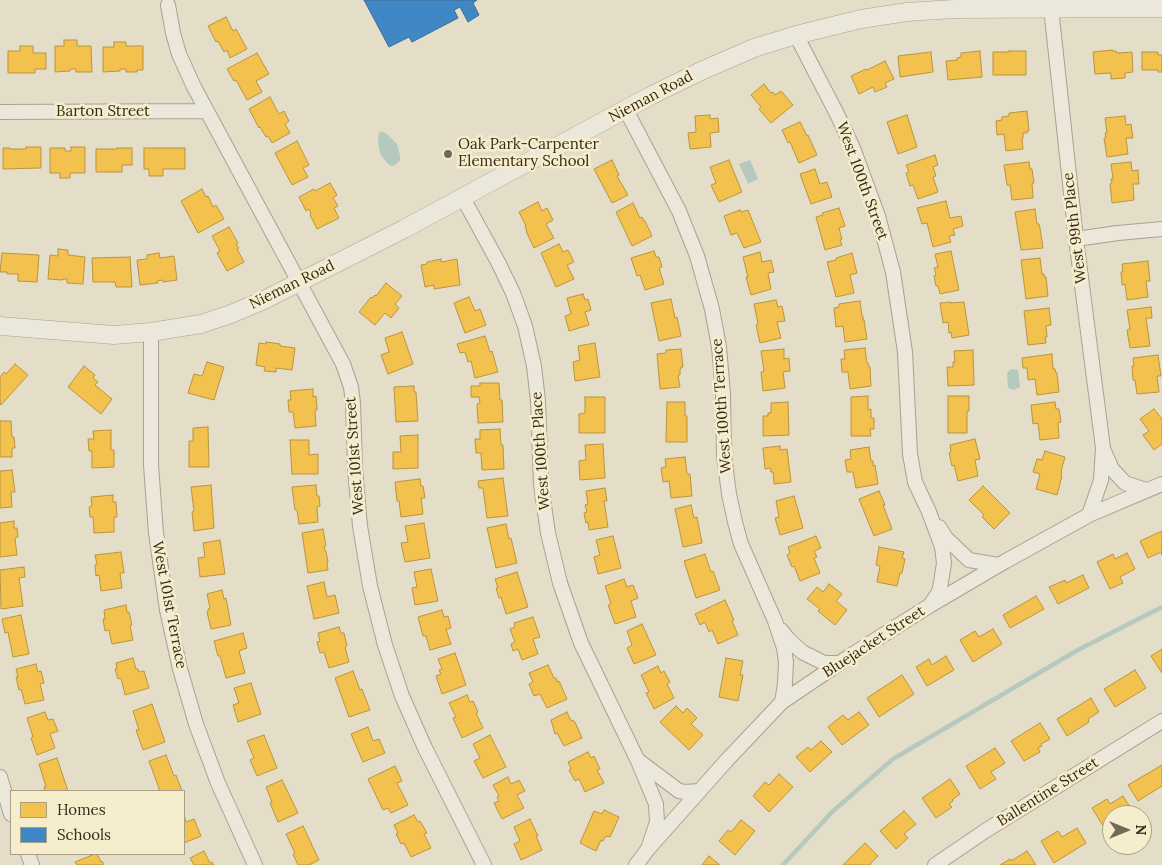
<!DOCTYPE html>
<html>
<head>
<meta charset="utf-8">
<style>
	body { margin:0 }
	#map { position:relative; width:1162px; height:865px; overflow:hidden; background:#e4ddc8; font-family:Lora,serif }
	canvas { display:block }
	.legend { position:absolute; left:10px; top:790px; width:175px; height:65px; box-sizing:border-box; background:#f6edcd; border:1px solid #a99f86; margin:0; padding:6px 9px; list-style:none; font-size:15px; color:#362a1b }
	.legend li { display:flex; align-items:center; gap:10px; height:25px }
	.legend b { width:25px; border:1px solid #a99f86 }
	.north { position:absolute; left:1102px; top:805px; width:50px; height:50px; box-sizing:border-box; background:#f6edcd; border:1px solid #a99f86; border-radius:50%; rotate:90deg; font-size:14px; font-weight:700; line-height:20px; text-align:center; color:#362a1b }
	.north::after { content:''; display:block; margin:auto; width:18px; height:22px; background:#736958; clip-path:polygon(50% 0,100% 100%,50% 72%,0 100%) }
</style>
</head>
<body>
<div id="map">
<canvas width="1162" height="865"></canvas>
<ul class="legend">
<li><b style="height:14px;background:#f2c14e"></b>Homes</li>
<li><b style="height:14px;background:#3f88c5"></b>Schools</li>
</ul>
<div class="north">N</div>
</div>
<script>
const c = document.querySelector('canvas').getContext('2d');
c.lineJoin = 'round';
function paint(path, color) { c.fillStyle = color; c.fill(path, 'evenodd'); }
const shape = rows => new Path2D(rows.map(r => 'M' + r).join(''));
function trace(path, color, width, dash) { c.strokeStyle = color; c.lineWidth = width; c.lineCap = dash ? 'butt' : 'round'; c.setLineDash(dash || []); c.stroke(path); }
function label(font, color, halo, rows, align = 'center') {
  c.font = font + ' Lora,serif'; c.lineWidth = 5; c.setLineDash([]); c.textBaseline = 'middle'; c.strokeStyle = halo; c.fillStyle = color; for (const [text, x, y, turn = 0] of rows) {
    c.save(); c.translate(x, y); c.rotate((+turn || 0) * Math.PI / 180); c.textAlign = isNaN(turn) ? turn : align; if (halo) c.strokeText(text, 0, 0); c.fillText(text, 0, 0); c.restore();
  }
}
paint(shape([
	[380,132,383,132,387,134,397,144,400,156,400,160,395,165,392,166,389,165,383,158,380,153,378,142,379,133],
	[750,160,758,179,748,184,739,164],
	[1011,369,1018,370,1020,387,1014,390,1010,389,1008,387,1007,373]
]), '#b5c9be');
const homes = shape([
	[226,17,233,31,236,29,247,49,230,58,227,50,224,52,218,41,216,42,208,26,226,17],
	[64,40,77,40,77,46,91,46,92,72,76,72,76,69,70,69,70,71,55,72,55,46,64,46,64,40],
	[114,42,126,42,126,46,143,46,143,70,137,70,137,72,126,72,126,69,120,69,120,71,103,72,103,47,114,47,114,42],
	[20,46,33,46,33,53,46,53,46,69,35,69,35,73,8,73,8,51,20,51,20,46],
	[1112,50,1112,51,1116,51,1117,53,1132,52,1133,72,1125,73,1125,78,1111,79,1111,73,1095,74,1093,52,1112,50],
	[980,51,982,77,948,80,946,61,957,60,957,58,961,57,961,53,980,51],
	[1009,51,1026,51,1026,75,993,75,993,52,1009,52,1009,51],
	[931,52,933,72,900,77,898,56,931,52],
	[1142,52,1158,52,1158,55,1162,55,1162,72,1158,72,1158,70,1142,70,1142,52],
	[257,53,269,74,256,81,262,92,247,100,236,80,234,81,227,69,257,53],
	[885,61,894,79,885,83,887,87,875,92,873,87,859,94,851,76,866,69,867,70,885,61],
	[764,84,771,93,773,92,775,95,781,91,793,105,771,123,759,109,761,107,751,95,764,84],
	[270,97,279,114,284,111,289,121,285,124,290,133,272,143,268,136,266,137,260,127,259,128,249,109,270,97],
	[1027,111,1029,131,1027,131,1027,133,1023,133,1023,138,1022,138,1023,149,1006,151,1004,134,997,135,996,121,1002,120,1002,117,1009,116,1009,113,1027,111],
	[710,115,710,119,718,118,719,132,710,133,711,147,690,149,688,133,696,132,695,116,710,115],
	[907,115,917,147,898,154,887,122,907,115],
	[1125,116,1126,125,1131,124,1133,138,1126,138,1128,154,1107,157,1104,138,1106,137,1105,133,1107,133,1105,118,1125,116],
	[800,122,807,136,808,135,817,155,799,163,790,142,788,143,782,130,800,122],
	[297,141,309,165,303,168,308,177,292,185,275,153,297,141],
	[26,147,41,147,41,168,3,169,3,148,10,148,10,149,26,149,26,147],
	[71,147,85,147,85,173,70,173,70,178,60,178,60,173,50,173,50,148,65,148,65,151,71,151,71,147],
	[117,148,132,148,132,165,122,165,122,172,96,172,96,149,117,149,117,148],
	[144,148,185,148,185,169,163,169,163,176,149,176,149,169,144,169,144,148],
	[935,155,938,165,933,167,936,176,933,177,938,192,918,199,913,185,910,186,906,173,909,172,906,165,935,155],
	[612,160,619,175,617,176,628,195,612,203,594,169,612,160],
	[729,160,742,192,719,202,711,185,716,183,710,167,729,160],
	[1029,162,1030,169,1032,169,1034,183,1032,183,1033,198,1012,200,1010,185,1007,185,1004,165,1029,162],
	[1131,162,1132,171,1138,170,1139,184,1133,184,1134,200,1112,203,1110,184,1112,183,1111,179,1113,179,1111,164,1131,162],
	[815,169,820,184,827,182,832,197,811,204,800,174,815,169],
	[330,183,337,195,333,198,338,206,334,208,339,218,317,229,310,215,311,214,309,209,306,211,299,197,314,189,315,191,330,183],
	[202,189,206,197,208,196,213,207,216,205,224,219,198,233,181,201,202,189],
	[946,201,950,218,961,216,963,226,953,229,955,235,949,236,951,242,933,247,927,223,922,224,917,208,946,201],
	[538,202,542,211,547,208,553,220,546,224,554,238,534,248,526,231,527,231,525,227,526,226,519,212,538,202],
	[633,203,640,218,642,217,644,221,645,221,652,236,632,246,616,212,633,203],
	[839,208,845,226,839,228,842,239,840,240,842,245,825,250,816,217,823,215,822,213,839,208],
	[1035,209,1037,224,1039,224,1040,228,1043,248,1021,250,1015,212,1035,209],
	[740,210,741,212,748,210,761,242,744,248,737,233,731,235,724,216,740,210],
	[229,227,238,243,236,244,239,248,237,249,244,262,227,271,217,253,220,251,212,236,229,227],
	[559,244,563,252,568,250,574,262,567,265,574,279,556,287,541,253,559,244],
	[58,249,68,250,68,255,85,257,83,284,67,283,67,279,63,279,63,280,48,279,50,255,58,256,58,249],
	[654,251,656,257,659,257,662,267,659,268,664,284,645,290,640,275,637,276,631,258,654,251],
	[951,251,959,290,940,294,938,286,936,286,934,276,936,275,934,268,938,267,935,254,951,251],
	[760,252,762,262,771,260,774,272,768,273,771,289,751,295,746,277,748,277,743,257,760,252],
	[2,253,39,255,37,282,18,281,18,274,7,274,7,272,0,272,2,253],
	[159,253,160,258,174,256,177,280,163,282,163,280,157,281,158,283,140,285,137,260,147,259,147,255,159,253],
	[852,253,857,273,850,275,854,293,836,297,827,262,836,260,836,258,852,253],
	[130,257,132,287,116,287,115,282,93,282,92,258,130,257],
	[1040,258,1042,274,1044,274,1045,278,1046,277,1048,296,1026,299,1021,260,1040,258],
	[441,259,441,262,457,259,460,285,434,289,434,285,425,287,421,265,427,264,427,262,441,259],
	[1148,261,1150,281,1146,281,1148,297,1127,300,1125,284,1122,285,1121,272,1123,272,1122,264,1148,261],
	[386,283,402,296,395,304,399,308,391,318,385,313,375,325,359,312,371,297,372,298,375,295,376,296,386,283],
	[583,294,585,300,588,299,591,310,585,312,589,325,569,331,565,316,571,314,567,298,583,294],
	[469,297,475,311,480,309,486,325,465,333,454,303,469,297],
	[671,299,675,318,677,317,681,336,659,341,651,303,671,299],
	[776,300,778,307,782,306,785,321,777,322,781,338,760,343,756,325,758,324,754,304,776,300],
	[860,301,862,316,863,316,863,320,864,320,867,339,845,342,843,326,836,327,834,308,839,307,839,304,860,301],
	[950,302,950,303,964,302,969,335,952,338,951,332,949,333,948,322,943,323,940,303,950,302],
	[1151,307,1152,318,1146,318,1150,346,1130,348,1127,330,1130,329,1127,310,1151,307],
	[1049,308,1051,325,1046,326,1047,337,1045,337,1046,343,1028,345,1024,311,1049,308],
	[402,332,413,364,388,374,381,355,389,352,385,338,402,332],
	[485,336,490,352,492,351,498,372,475,378,471,361,468,362,465,352,460,353,457,344,485,336],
	[266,342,280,344,280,346,295,348,292,370,276,368,276,372,264,371,265,367,256,365,259,343,266,344,266,342],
	[595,343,600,377,575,381,573,362,580,360,578,346,595,343],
	[865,348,867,363,868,363,869,367,870,367,871,386,850,389,848,372,842,372,841,359,845,359,844,350,865,348],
	[681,349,683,367,681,367,681,369,680,369,680,375,678,375,680,387,660,389,657,354,666,353,666,350,681,349],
	[784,349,784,359,789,358,790,371,783,372,785,388,763,391,761,372,764,371,761,351,784,349],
	[973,350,974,385,948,386,947,367,953,367,953,362,955,362,954,351,973,350],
	[1052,354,1053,369,1055,369,1056,373,1057,373,1059,392,1037,395,1035,379,1028,380,1027,368,1023,368,1022,358,1052,354],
	[1158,355,1161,376,1157,376,1159,392,1137,394,1135,380,1133,380,1132,366,1134,366,1133,358,1158,355],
	[207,362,224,367,214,400,188,393,194,374,202,376,207,362],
	[15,364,28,375,1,405,0,404,0,377,4,372,6,374,15,364],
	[84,366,95,375,93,378,98,382,95,385,112,399,101,414,68,387,84,366],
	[480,383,499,383,500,400,502,400,503,422,478,423,477,404,480,403,479,397,471,397,471,386,480,386,480,383],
	[414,386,414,392,416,392,418,421,396,422,394,387,414,386],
	[313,389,313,397,316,396,317,410,315,411,316,426,295,428,293,412,289,412,288,400,291,400,290,391,313,389],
	[868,396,868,410,871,409,871,418,874,418,874,429,870,429,871,436,851,436,851,397,868,396],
	[948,396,969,396,969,411,967,411,967,433,948,433,948,396],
	[585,397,605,397,605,433,579,433,579,414,585,413,585,397],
	[667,402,685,402,685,416,687,416,687,442,666,442,667,402],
	[788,402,789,435,763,436,763,416,768,416,768,413,771,413,771,403,788,402],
	[1055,402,1056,409,1059,409,1061,422,1058,423,1059,438,1040,440,1038,423,1033,424,1031,405,1055,402],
	[1154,409,1162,419,1162,444,1154,450,1143,435,1149,431,1140,419,1154,409],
	[0,421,11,421,12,437,14,437,15,448,12,448,12,457,0,457,0,421],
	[208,427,209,467,189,467,189,441,193,441,193,428,208,427],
	[500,429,501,445,503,445,504,469,482,470,481,453,476,453,475,439,480,439,480,430,500,429],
	[111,430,111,450,114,450,114,467,92,468,92,451,89,451,88,439,94,439,93,431,111,430],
	[418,435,418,468,393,469,393,452,401,452,400,436,418,435],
	[975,439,980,459,975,460,978,476,958,481,954,465,952,466,949,453,951,452,950,445,975,439],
	[290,440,309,440,309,455,318,454,318,474,292,474,290,440],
	[603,444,605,478,580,480,579,461,586,460,585,445,603,444],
	[780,446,780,450,787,449,791,482,774,484,773,472,771,472,770,468,765,469,763,448,780,446],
	[869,447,871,461,873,461,873,466,875,465,878,484,856,488,853,472,847,472,845,460,851,459,850,450,869,447],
	[1045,451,1065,457,1061,471,1062,472,1061,476,1062,476,1057,495,1036,489,1040,474,1033,472,1037,459,1042,460,1045,451],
	[685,457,687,474,690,474,692,496,671,498,669,481,663,482,661,468,666,467,665,459,685,457],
	[12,470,15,492,11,492,12,507,0,508,0,471,12,470],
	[503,478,508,516,487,518,483,488,479,488,478,481,503,478],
	[420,479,421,486,423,486,425,498,421,498,423,514,401,517,399,501,397,501,395,482,420,479],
	[211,485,214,528,194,531,192,512,194,511,191,487,211,485],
	[316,485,317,496,319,496,320,506,317,507,318,522,299,524,297,510,295,510,292,487,316,485],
	[983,486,1010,513,994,529,982,517,984,515,969,500,983,486],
	[605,488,607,501,604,501,608,527,589,530,588,522,586,523,584,513,587,512,585,505,588,504,586,491,605,488],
	[879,491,885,505,883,505,892,529,874,536,859,499,879,491],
	[113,495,113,502,116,502,117,517,114,517,114,532,94,533,93,517,90,517,89,507,92,506,91,497,113,495],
	[794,496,803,528,780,535,775,518,779,517,776,501,794,496],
	[691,505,694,518,697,517,702,543,683,547,675,509,691,505],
	[14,521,14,528,17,528,18,537,15,538,17,555,0,557,0,523,14,521],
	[424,523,430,558,405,562,401,543,408,542,405,526,424,523],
	[506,524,509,539,511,538,517,563,496,568,487,528,506,524],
	[323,529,326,546,324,546,325,551,326,551,328,562,327,563,328,570,308,573,302,533,323,529],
	[1162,531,1162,555,1161,552,1148,558,1140,541,1162,531],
	[613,536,621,568,598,574,594,557,600,555,596,540,613,536],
	[816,536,821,548,814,551,817,557,814,558,820,573,800,581,794,566,792,567,787,555,790,553,788,547,816,536],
	[220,540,225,574,200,577,198,558,205,557,203,543,220,540],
	[879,547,904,552,902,558,905,559,902,573,900,573,897,586,877,582,880,566,876,565,879,547],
	[121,552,124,573,120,573,122,588,101,591,99,575,96,576,95,565,97,564,95,555,121,552],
	[1127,553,1135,569,1120,577,1123,583,1110,589,1097,562,1113,554,1115,559,1127,553],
	[705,554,711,572,713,571,720,590,696,598,684,561,705,554],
	[24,567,25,577,19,578,23,606,1,609,0,570,24,567],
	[431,569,438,601,415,605,412,588,417,587,414,572,431,569],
	[517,572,528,607,506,614,501,597,499,598,496,588,498,588,495,579,517,572],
	[1083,575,1089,588,1058,604,1049,587,1065,580,1066,583,1083,575],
	[624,579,627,587,633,585,638,598,631,601,636,617,615,624,608,605,611,604,605,586,624,579],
	[324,582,327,597,335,595,339,613,314,619,307,586,324,582],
	[829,584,842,594,836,601,847,610,835,625,818,611,820,609,807,599,817,587,823,592,829,584],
	[222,590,224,599,226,598,231,625,211,629,207,612,208,612,208,609,210,608,207,594,222,590],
	[1036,596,1044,609,1010,628,1003,615,1036,596],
	[725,600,734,620,732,621,738,635,718,644,712,630,709,632,705,622,700,625,695,614,725,600],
	[126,605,127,612,129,612,132,625,130,626,133,640,112,644,109,630,105,631,103,619,105,619,104,610,126,605],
	[442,610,444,617,448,616,451,628,446,629,451,644,430,650,426,636,423,636,418,617,442,610],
	[21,615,29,654,13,657,8,632,5,633,2,619,21,615],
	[533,617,540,637,533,639,538,654,522,660,518,649,513,651,511,644,515,642,510,629,515,627,514,623,533,617],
	[642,624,656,655,634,664,627,648,632,645,627,631,642,624],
	[339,627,341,633,344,633,347,646,345,647,349,662,329,668,324,652,320,653,317,642,320,641,318,633,339,627],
	[993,629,1002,644,973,662,960,640,975,631,979,637,993,629],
	[243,633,247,648,239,651,245,673,226,678,220,656,218,656,214,641,243,633],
	[1162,649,1162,673,1151,656,1162,649],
	[455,653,466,685,442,694,436,676,441,674,439,670,442,669,438,659,455,653],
	[946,656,954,670,927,686,916,667,929,659,932,665,946,656],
	[133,658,136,669,138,669,139,672,144,671,149,688,125,695,121,678,118,679,115,669,117,669,116,663,133,658],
	[726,658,743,661,740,675,743,675,738,701,719,697,726,658],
	[36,664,38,672,41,671,44,683,40,684,44,700,25,704,21,689,19,690,16,677,18,677,16,669,36,664],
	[548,665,554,678,556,678,557,682,559,681,567,699,547,708,540,694,534,696,529,684,533,682,529,673,548,665],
	[658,666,661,673,664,671,670,682,667,684,674,698,654,709,646,693,649,692,641,675,658,666],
	[1135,670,1146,688,1115,707,1104,689,1135,670],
	[353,671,360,690,362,689,370,710,349,717,335,678,353,671],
	[902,675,914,694,879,717,867,698,902,675],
	[251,683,261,714,238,722,233,705,239,703,234,688,251,683],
	[467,695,470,702,473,701,478,712,476,713,483,728,462,738,453,718,456,717,449,703,467,695],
	[1091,698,1099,712,1088,719,1089,722,1067,736,1057,719,1091,698],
	[152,704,165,742,143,750,136,730,139,730,133,711,152,704],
	[676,706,683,713,687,708,697,718,691,724,703,735,689,750,660,722,676,706],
	[45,712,48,720,53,719,58,731,50,734,55,748,37,755,31,738,33,737,27,718,45,712],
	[567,712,571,721,573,720,574,722,575,722,582,738,564,746,557,733,555,734,551,720,567,712],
	[859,712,869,725,842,745,828,727,843,715,848,720,859,712],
	[1040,723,1050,739,1041,744,1042,746,1038,748,1040,752,1024,761,1011,741,1040,723],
	[368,727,373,741,379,739,385,753,363,762,351,734,368,727],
	[264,735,277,768,257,776,250,760,254,758,247,741,264,735],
	[490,735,506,767,483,778,474,761,480,758,473,744,490,735],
	[821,741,832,752,810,772,796,757,808,747,811,750,821,741],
	[995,748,1005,763,991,772,996,779,980,789,966,766,995,748],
	[588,752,591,758,594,756,600,769,597,770,604,783,585,792,579,779,575,781,569,770,571,769,568,762,588,752],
	[166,755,174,776,176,775,182,791,160,791,149,761,166,755],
	[57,758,68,791,45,791,44,787,46,787,39,764,57,758],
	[1162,765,1162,786,1138,801,1128,785,1162,765],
	[395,766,402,781,397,783,408,805,391,813,388,808,383,810,368,779,395,766],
	[779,774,793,787,769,812,753,796,765,782,769,785,779,774],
	[508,777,511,784,519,780,525,791,517,795,524,808,502,819,494,803,499,801,497,797,499,796,493,785,508,777],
	[950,779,960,794,952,800,953,801,949,804,952,807,936,818,922,798,950,779],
	[282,780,298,813,278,822,270,803,272,802,266,787,282,780],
	[1123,796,1133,812,1129,815,1112,815,1112,825,1105,829,1092,808,1107,799,1110,804,1123,796],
	[604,810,619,817,610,837,606,836,603,841,601,840,596,851,580,843,594,811,602,814,604,810],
	[904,811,916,824,904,834,908,838,896,849,880,831,904,811],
	[184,815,186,822,194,819,201,836,184,843,184,815],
	[414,815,418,822,420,821,427,833,424,834,431,848,411,857,404,843,401,844,396,834,398,833,394,825,414,815],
	[530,819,538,836,536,836,542,850,521,860,514,844,520,841,514,827,530,819],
	[741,820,755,831,735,855,719,841,728,830,731,832,741,820],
	[303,826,319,860,309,865,298,865,293,854,295,853,286,834,303,826],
	[1077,828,1086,843,1054,863,1041,841,1058,831,1062,837,1077,828],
	[865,843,878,856,870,864,871,865,843,865,865,843],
	[204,851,210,863,212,862,214,865,194,865,190,858,204,851],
	[1027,851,1036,865,1000,865,1010,859,1011,861,1027,851],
	[95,854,97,854,101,862,102,861,104,865,77,865,75,862,95,854],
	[709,856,720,865,702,865,709,856]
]);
paint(homes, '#f2c14e');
trace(homes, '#ba943f', 1);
const schools = shape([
	[364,0,477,0,473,3,479,15,468,22,460,7,454,10,458,18,412,42,409,37,389,47,364,0]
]);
paint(schools, '#3f88c5');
trace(schools, '#3c6c92', 1);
trace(shape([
	[783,865,832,812,893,759,1076,651,1162,607]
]), '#b5c9be', 4.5);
const minor = shape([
	[168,5,173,33,179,54,194,87,343,364,351,387,353,403,355,468,360,526,370,586,385,645,402,696,425,748,484,865],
	[1051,8,1076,239,1103,448,1101,480,1089,515],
	[796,35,837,114,853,148,878,216,893,272,905,352,910,454,915,482,929,512,942,547,944,563,941,582,939,592,931,604],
	[626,110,679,211,697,256,712,309,719,347,723,393,724,455,729,494,735,522,741,544,775,621,784,648,786,662,785,684,782,702],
	[0,112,206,111],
	[463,198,498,262,513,293,525,326,534,366,538,401,541,485,548,533,560,583,581,643,638,761,656,804,657,822,648,849],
	[1076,239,1118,233,1162,229],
	[151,332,151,465,156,533,167,610,180,669,196,724,218,783,255,865],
	[1104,451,1112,469,1125,483,1146,490],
	[939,527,946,538,969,560,998,565],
	[781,630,788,639,802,652,824,663,840,663],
	[639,761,679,791,685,792,699,791],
	[0,777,11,814],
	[28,854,32,865],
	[636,865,648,849,727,760,782,702,850,656,929,606,1004,562,1089,515,1162,484],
	[935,865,985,831,1162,721]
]);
const tertiary = shape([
	[0,326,114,335,151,332,201,324,231,314,262,301,404,229,650,96,701,71,754,48,796,35,861,19,907,12,954,9,1162,8]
]);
trace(minor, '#a9a192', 16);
trace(tertiary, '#a9a192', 19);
trace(minor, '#ece7db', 14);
trace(tertiary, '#ece7db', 18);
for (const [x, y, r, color] of [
	[448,154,5,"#736958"]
]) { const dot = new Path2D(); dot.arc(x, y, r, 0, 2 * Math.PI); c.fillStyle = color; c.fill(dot); trace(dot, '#f6edcd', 2); }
label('15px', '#362a1b', '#f6edcd', [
	["Nieman Road",651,97,-28],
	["Barton Street",103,112],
	["West 100th Street",862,181,70],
	["West 99th Place",1075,228,-97],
	["Nieman Road",292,285,-26],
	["West 100th Terrace",722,406,-94],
	["West 100th Place",541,451,-94],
	["West 101st Street",355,456,-94],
	["West 101st Terrace",169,605,79],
	["Bluejacket Street",874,642,-33],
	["Ballentine Street",1048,792,-32]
]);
label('15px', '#362a1b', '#f6edcd', [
	["Oak Park-Carpenter",458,145],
	["Elementary School",458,162]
], 'left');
</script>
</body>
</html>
